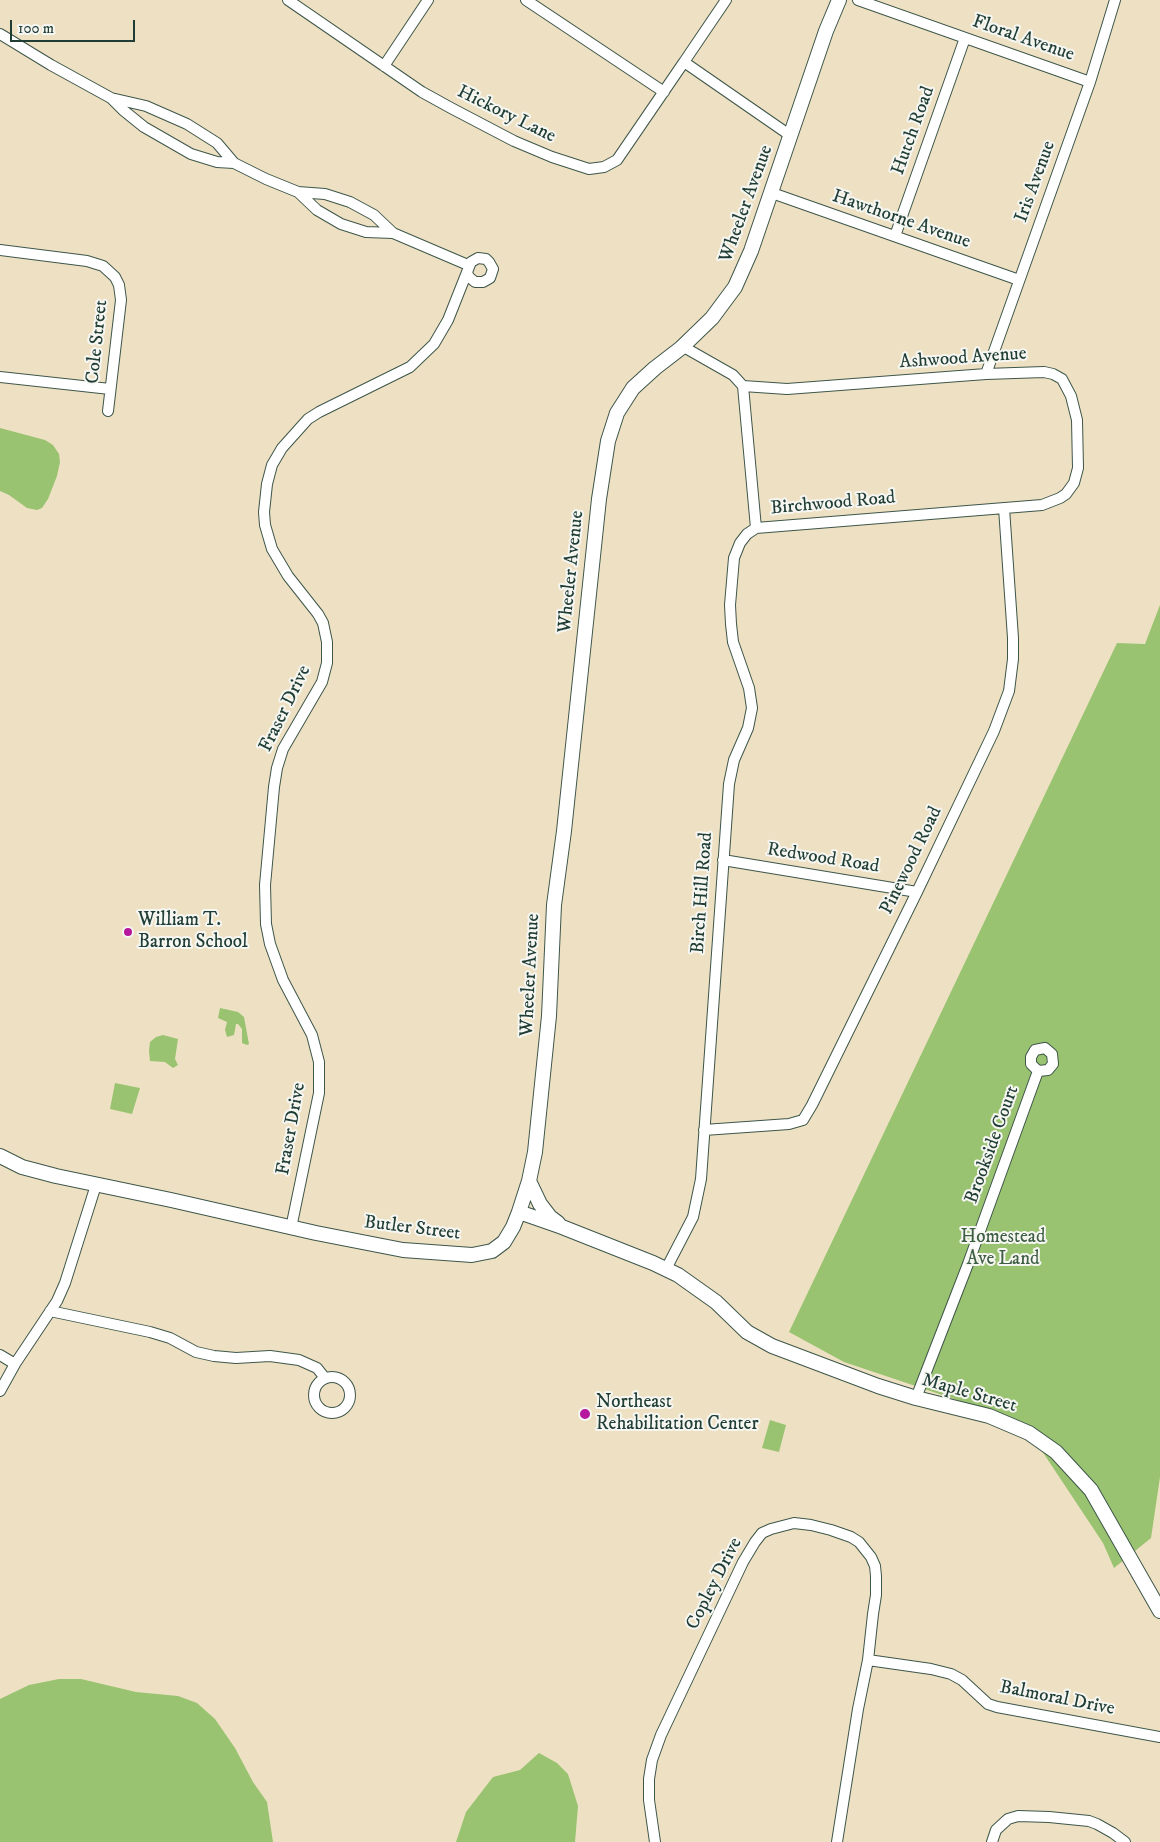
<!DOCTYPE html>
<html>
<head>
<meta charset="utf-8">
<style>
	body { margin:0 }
	#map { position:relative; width:1160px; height:1842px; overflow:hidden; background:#eee1c3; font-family:"IM FELL DW Pica",serif }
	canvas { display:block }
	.scale { position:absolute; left:10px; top:20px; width:125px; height:22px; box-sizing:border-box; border:2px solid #1f3d34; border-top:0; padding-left:6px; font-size:15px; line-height:18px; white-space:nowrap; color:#1f3d34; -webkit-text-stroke:4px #f6f6f2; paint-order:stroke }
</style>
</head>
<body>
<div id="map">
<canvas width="1160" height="1842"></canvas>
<div class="scale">100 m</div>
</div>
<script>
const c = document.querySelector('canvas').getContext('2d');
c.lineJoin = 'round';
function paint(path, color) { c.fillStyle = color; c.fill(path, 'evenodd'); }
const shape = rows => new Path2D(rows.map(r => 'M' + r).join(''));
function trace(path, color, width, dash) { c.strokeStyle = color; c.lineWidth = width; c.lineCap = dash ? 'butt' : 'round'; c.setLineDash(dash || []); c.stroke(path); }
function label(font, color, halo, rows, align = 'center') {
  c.font = font + ' "IM FELL DW Pica",serif'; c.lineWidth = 4; c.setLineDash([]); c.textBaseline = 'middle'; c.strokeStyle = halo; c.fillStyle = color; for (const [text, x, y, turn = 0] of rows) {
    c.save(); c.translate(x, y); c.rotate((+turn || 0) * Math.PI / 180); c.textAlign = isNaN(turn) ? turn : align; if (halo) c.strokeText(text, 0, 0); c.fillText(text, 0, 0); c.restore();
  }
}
paint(shape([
	[0,428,45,440,53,445,59,454,60,462,57,476,48,499,42,508,37,510,27,508,9,495,0,491],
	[1160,605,1160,1477,1151,1538,1114,1568,1103,1543,1040,1448,978,1407,844,1362,789,1332,1117,643,1145,644],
	[220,1008,238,1012,244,1017,249,1044,247,1045,242,1043,242,1029,238,1024,236,1024,234,1035,227,1037,225,1030,227,1022,218,1018],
	[163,1035,178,1039,175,1059,178,1065,173,1068,165,1062,150,1061,149,1051,150,1042,156,1037],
	[115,1083,140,1088,132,1114,110,1109],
	[770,1420,786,1425,779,1452,762,1448],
	[59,1679,81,1679,136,1692,178,1696,197,1703,215,1719,235,1748,253,1782,267,1802,273,1842,0,1842,0,1699,29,1685],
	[539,1753,557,1763,568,1774,578,1806,575,1842,456,1842,466,1812,493,1777,520,1770]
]), '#99c370');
const street = shape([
	[288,0,422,92,451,108,514,141,552,157,589,169,604,167,617,160,684,62],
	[526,0,664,92],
	[726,0,684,62,791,136],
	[858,0,1090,82],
	[0,34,51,65,111,98,146,106,187,124,217,143,234,163],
	[384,66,428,0],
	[111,98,123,110,144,127,191,154,217,162,234,163,266,179,298,192,325,194,350,202,374,215,393,233,468,265],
	[298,192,317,210,341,224,366,232,393,233],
	[772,193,1019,280],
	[895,236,965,38],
	[0,250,87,261,103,266,115,277,119,285,121,300,108,411],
	[682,346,733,375,743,386,756,528],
	[986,374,1090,82,1115,0],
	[0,377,110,389],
	[723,860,917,892],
	[704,1130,789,1124,803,1120,812,1105,917,892,994,731,1009,691,1013,659,1013,638,1004,508],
	[291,1228,319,1093,319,1062,312,1035,283,980,270,944,266,924,265,885,274,787,277,768,283,749,322,682,327,663,327,642,323,623,318,614,288,576,272,549,265,525,264,512,267,484,272,465,282,448,308,419,319,412,410,367,434,344,448,320,471,262,478,258,486,259,489,262,493,269,490,278,483,282,475,282,469,277,467,273],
	[666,1269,693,1217,701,1179,729,784,734,760,748,728,752,708,749,688,733,642,731,624,730,605,734,558,740,543,747,534,756,528,1042,505,1060,498,1066,494,1074,483,1078,468,1077,420,1071,396,1062,379,1053,374,1044,372,986,374,787,389,743,386],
	[50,1311,150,1332,170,1338,196,1352,214,1356,236,1358,270,1356,299,1360,317,1368,325,1378],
	[0,1355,15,1364],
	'314 1395a18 18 0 1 1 36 0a18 18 0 1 1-36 0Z',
	[0,1391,15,1364,57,1301,65,1283,96,1185],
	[916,1398,968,1264,1038,1071,1048,1070,1053,1064,1052,1054,1045,1048,1035,1050,1031,1057,1031,1064,1038,1071],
	[868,1660,931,1669,951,1674,962,1680,988,1704,997,1707,1160,1737],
	[655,1842,649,1800,649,1779,652,1760,661,1735,743,1562,755,1542,762,1533,771,1529,794,1523,811,1525,831,1530,851,1537,859,1542,871,1557,875,1566,876,1576,876,1595,873,1614,868,1660,858,1709,837,1842],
	[992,1842,996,1830,1008,1819,1018,1816,1049,1817,1089,1821,1097,1824,1113,1833,1125,1842]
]);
const secondary = shape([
	[0,1156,22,1167,56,1176,171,1200,316,1233,403,1250,472,1255,492,1251,504,1242,513,1227,519,1212,562,1227,653,1263,678,1275,716,1302,747,1332,772,1346,878,1386,916,1398,989,1416,1029,1433,1056,1452,1091,1490,1160,1611],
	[529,1181,540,1204,550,1217,558,1223],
	[519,1212,529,1181,535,1152,549,1016,554,905,564,831,599,499,608,441,617,413,633,388,655,368,681,348,712,318,735,287,751,251,826,31,839,0]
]);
trace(street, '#3e5649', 12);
trace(secondary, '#3e5649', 16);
trace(street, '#fff', 10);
trace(secondary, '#fff', 14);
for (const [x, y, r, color] of [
	[128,932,5,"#b5179e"],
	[585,1414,6,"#b5179e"]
]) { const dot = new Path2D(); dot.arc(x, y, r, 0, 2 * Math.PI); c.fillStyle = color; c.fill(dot); trace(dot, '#f6f6f2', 2); }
label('19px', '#1f3d34', '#f6f6f2', [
	["Floral Avenue",1023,39,19],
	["Hickory Lane",506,115,26],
	["Hutch Road",914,131,-70],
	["Iris Avenue",1036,182,-70],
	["Wheeler Avenue",747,204,-70],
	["Hawthorne Avenue",901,220,19],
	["Cole Street",98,342,-84],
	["Ashwood Avenue",963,359,-4],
	["Birchwood Road",833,504,-5],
	["Wheeler Avenue",572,572,-84],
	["Fraser Drive",286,709,-64],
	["Redwood Road",823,859,9],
	["Pinewood Road",912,861,-64],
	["Birch Hill Road",703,893,-86],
	["Wheeler Avenue",531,975,-87],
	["Fraser Drive",292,1129,-80],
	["Brookside Court",993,1145,-70],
	["Butler Street",412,1229,7],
	["Maple Street",969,1394,16],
	["Copley Drive",715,1584,-63],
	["Balmoral Drive",1057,1699,11]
]);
label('19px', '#1f3d34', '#f6f6f2', [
	["William T.",138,921],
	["Barron School",138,943],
	["Northeast",596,1403],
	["Rehabilitation Center",596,1425]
], 'left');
label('19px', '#3e5e43', '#f6f6f2', [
	["Homestead",1003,1238],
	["Ave Land",1003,1260]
]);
</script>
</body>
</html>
